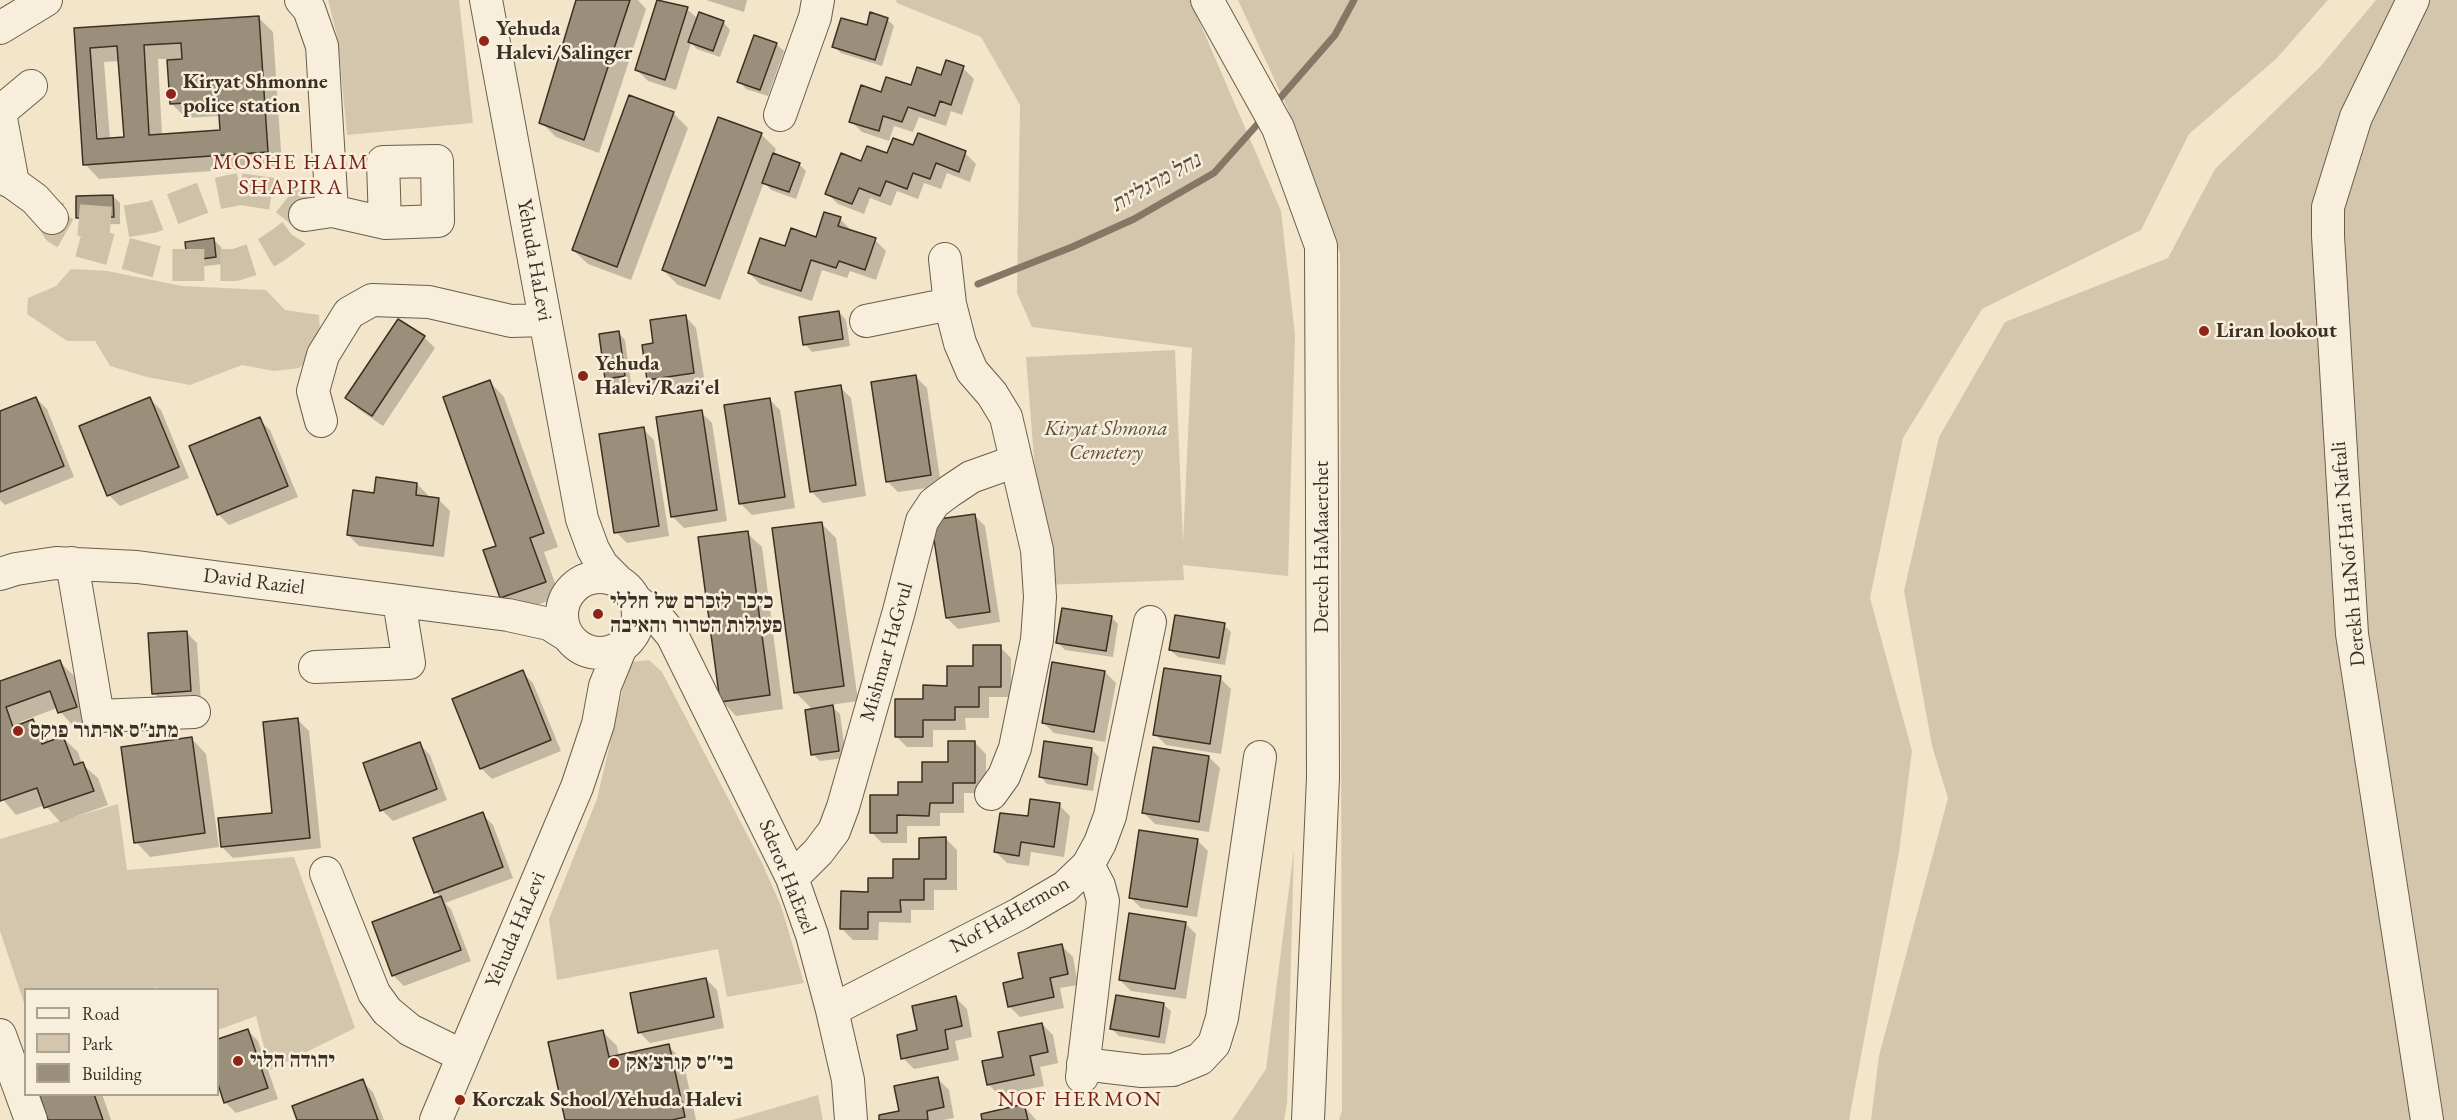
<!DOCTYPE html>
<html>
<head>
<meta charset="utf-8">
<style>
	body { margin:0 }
	#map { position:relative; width:2457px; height:1120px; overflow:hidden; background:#f3e5c9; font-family:"EB Garamond",serif }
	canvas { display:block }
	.legend { position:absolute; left:24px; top:988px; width:195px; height:108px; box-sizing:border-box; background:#f7eedc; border:2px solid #aca292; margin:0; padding:8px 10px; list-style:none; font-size:18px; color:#3b3024 }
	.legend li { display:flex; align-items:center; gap:12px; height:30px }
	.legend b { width:30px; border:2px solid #aca292 }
</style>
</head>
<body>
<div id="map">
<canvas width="2457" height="1120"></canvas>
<ul class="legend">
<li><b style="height:8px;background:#f7eedc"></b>Road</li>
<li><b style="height:16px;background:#d4c6ad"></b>Park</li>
<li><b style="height:16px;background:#9b8e7a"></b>Building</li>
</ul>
</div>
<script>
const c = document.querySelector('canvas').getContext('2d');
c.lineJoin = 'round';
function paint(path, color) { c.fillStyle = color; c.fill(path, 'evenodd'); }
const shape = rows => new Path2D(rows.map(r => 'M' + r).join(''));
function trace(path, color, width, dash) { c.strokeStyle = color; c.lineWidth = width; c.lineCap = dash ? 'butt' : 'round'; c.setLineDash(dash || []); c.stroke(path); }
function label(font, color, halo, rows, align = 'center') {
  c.font = font + ' "EB Garamond","Frank Ruhl Libre",serif'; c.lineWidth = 5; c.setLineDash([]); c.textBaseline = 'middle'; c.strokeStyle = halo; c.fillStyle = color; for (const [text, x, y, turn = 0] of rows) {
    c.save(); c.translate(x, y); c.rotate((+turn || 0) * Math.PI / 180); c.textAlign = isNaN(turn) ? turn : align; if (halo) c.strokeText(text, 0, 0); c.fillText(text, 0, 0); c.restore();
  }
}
paint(shape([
	[328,0,459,0,473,123,347,135,338,40],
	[896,0,1190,0,1281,211,1295,335,1288,576,1183,565,1184,580,1044,585,1026,357,1175,350,1183,543,1192,348,1032,327,1017,293,1020,105,981,37,897,3],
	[1238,0,2328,0,2276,59,2189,134,2141,230,1982,309,1903,438,1870,598,1912,751,1899,852,1849,1120,1339,1120,1342,1111,1340,253,1287,107],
	[2376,0,2457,0,2457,1120,1871,1120,1879,1056,1948,798,1932,746,1904,591,1939,437,2005,322,2168,258,2215,169,2320,67],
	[71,269,107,271,182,286,266,290,285,310,319,315,321,350,299,368,274,371,242,365,190,385,147,377,110,366,95,341,67,341,27,314,28,298,56,286],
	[649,660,662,672,762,863,781,906,804,983,727,997,718,949,557,980,549,919,597,799,629,662],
	[118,804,127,870,294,857,355,1028,270,1070,256,1016,218,1030,218,990,157,990,156,987,149,990,26,990,25,1006,0,931,0,839],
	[1294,849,1287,1104,1284,1120,1232,1120,1266,1069],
	[818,1095,823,1120,733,1120]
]), '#d4c6ad');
paint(shape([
	[577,0,638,0,646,9,599,153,556,137,541,122],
	[659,0,687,9,698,19,723,22,730,30,720,57,697,49,691,43,676,90,648,81,637,70],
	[706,0,747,0,744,12],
	[258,17,273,32,282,166,99,179,85,164,76,29],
	[158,59,168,59,171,103,186,118,220,116,221,131,162,135],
	[119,61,125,138,110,139,104,62],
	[91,77,93,77,99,146,96,146],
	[887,19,894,26,882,66,841,53,834,46],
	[776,44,784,51,768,96,746,89,739,81],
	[963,68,974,79,962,115,951,111,946,126,919,117,913,132,894,126,889,141,862,132,851,121,912,87],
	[673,113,688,128,631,280,588,264,573,250],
	[761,134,776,149,774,155,799,164,806,171,796,199,771,190,764,182,720,300,678,285,663,270],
	[914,147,965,153,976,164,970,182,947,173,941,189,924,183,918,199,897,191,891,206,870,198,864,214,838,204,827,193,862,163],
	[113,196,120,203,120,224,85,225,78,218],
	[840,219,851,230,850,232,875,240,886,251,876,280,850,271,847,278,822,270,812,301,760,284,749,273,817,239],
	[214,240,221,247,223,264,196,267,188,260],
	[839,312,846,320,850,346,812,352,805,344],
	[685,316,696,328,705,383,659,390,648,379,654,345],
	[618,332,625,340,631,383,614,385,606,378],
	[424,337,435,348,383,426,358,409,347,398],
	[916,377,927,388,941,486,898,492,887,481],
	[490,382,504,397,558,547,544,552,560,597,516,612,502,597,485,551,498,547],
	[840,387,851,398,866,496,823,503,812,492],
	[36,398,47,409,74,477,5,505,0,500,0,413],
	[150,399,161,410,189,478,120,506,109,495],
	[769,399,780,410,795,508,752,515,741,504],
	[701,412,712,423,727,521,684,528,673,517],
	[259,419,270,430,298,497,229,525,218,514],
	[643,429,654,440,669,536,627,543,616,532],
	[417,484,428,495,427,498,439,500,450,511,444,557,359,546,348,535,375,495],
	[974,515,985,526,1000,622,958,629,947,618],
	[821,523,836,538,858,701,830,705,840,714,846,758,820,761,813,754,813,710,796,693],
	[747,533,762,547,783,709,736,716,722,701],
	[1111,617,1118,624,1113,657,1065,650,1058,643],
	[1224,625,1231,632,1225,665,1178,657,1170,650],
	[186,632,197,643,201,702,165,704,154,693],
	[1000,647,1011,658,1011,697,989,697,989,718,965,718,966,730,933,730,933,747,907,747,896,736,948,687],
	[59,661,74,676,90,721,74,727,57,708,20,722,21,725,32,721,47,736,49,743,63,738,78,752,82,764,98,778,108,805,60,822,45,805,16,815,0,796,0,683],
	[522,672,533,683,561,751,492,779,481,768],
	[1105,672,1116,683,1105,742,1054,733,1043,722],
	[1220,678,1231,689,1221,754,1166,745,1155,734],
	[298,720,309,731,321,848,233,858,222,847,274,814],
	[192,739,206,754,219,847,150,857,136,842],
	[975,743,986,754,986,793,964,793,964,813,940,813,940,826,907,826,907,843,882,843,871,832,899,797,923,783],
	[419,744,430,755,447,800,393,821,382,810],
	[1092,750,1099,757,1093,791,1047,784,1040,776],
	[1209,757,1220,768,1209,832,1155,824,1144,813],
	[1059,805,1070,816,1064,857,1031,852,1029,866,1007,863,996,852,1029,818],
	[482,814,493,825,513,878,445,903,451,909,471,961,404,986,393,975,441,897,435,892],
	[946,839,957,850,957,890,934,890,934,910,911,910,911,923,879,922,878,940,853,940,842,929,894,880],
	[1197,840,1208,851,1197,917,1141,908,1130,897],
	[1185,923,1196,934,1186,999,1131,991,1120,980],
	[1062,946,1073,957,1078,985,1060,988,1064,1008,1020,1017,1009,1006,1025,980],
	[706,979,717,990,724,1028,650,1043,639,1032],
	[956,998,967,1009,972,1037,955,1041,959,1060,914,1069,903,1058,919,1031],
	[1163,1004,1171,1011,1165,1044,1119,1036,1112,1029],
	[1042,1024,1053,1035,1058,1063,1040,1067,1044,1086,999,1095,988,1084,1005,1058],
	[247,1030,258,1041,278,1099,236,1113,225,1102,218,1079,218,1040],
	[603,1032,617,1046,619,1056,668,1046,683,1060,696,1120,567,1120],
	[938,1079,949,1090,954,1118,943,1120,881,1120,901,1112],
	[362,1081,373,1092,384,1120,299,1120],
	[42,1094,102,1094,111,1120,50,1120],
	[1024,1106,1036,1120,983,1120]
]), '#0003');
trace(shape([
	[1274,105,1335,35,1354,0],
	[978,284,1072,247,1134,219,1214,173,1263,118]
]), '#847765', 7);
const building = shape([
	[576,0,630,0,584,140,539,123,576,0],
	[657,0,688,7,665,80,635,70,657,0],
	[699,12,724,21,713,51,688,42,699,12],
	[870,12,888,18,875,60,832,47,841,18,867,25,870,12],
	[259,16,268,152,83,165,74,28,259,16],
	[181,43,182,59,167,60,170,104,218,101,220,130,149,135,144,45,181,43],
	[117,46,124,137,97,139,90,48,117,46],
	[754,35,777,43,760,90,737,82,754,35],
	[946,60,964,66,951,105,940,101,935,116,908,107,902,122,883,116,879,131,849,122,861,85,881,92,886,77,911,85,917,67,941,75,946,60],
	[629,95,674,112,617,267,572,250,629,95],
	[718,117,762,133,705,286,662,270,718,117],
	[918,133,966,151,959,172,936,163,930,179,913,173,907,189,886,181,880,196,859,188,852,204,825,194,841,153,861,161,867,146,887,153,893,138,913,145,918,133],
	[773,153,800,163,789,192,762,183,773,153],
	[113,195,114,217,76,218,76,196,113,195],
	[824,212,841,217,838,226,876,238,865,270,839,261,836,268,811,260,801,291,748,273,760,238,785,246,791,228,816,237,824,212],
	[214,238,216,257,187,261,185,242,214,238],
	[839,311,843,339,803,345,799,317,839,311],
	[686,315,694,373,647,380,642,345,653,343,650,320,686,315],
	[398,319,425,336,372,416,345,398,398,319],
	[619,331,625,376,605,379,599,334,619,331],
	[916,375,931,475,886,482,871,382,916,375],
	[490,380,544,533,530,538,546,582,500,598,483,550,496,546,443,397,490,380],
	[841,385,856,485,810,492,795,392,841,385],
	[36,397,64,466,0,492,0,411,36,397],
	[150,397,179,467,107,496,79,426,150,397],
	[770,398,785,497,739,504,724,405,770,398],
	[702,410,717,510,671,517,656,417,702,410],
	[260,417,288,486,217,515,189,446,260,417],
	[644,427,659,526,614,533,599,434,644,427],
	[376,477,417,483,416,495,439,498,433,546,347,535,353,490,374,493,376,477],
	[975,514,990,612,946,618,931,520,975,514],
	[822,522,844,686,794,693,772,528,822,522],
	[748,531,770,695,720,702,698,537,748,531],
	[1062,608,1112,616,1106,651,1056,643,1062,608],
	[1175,615,1225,623,1219,658,1169,650,1175,615],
	[187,631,191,691,152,694,148,633,187,631],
	[973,645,1001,645,1001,687,979,687,979,707,955,707,955,720,923,720,923,737,895,737,895,699,923,699,923,685,947,686,947,666,973,666,973,645],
	[60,660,77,707,58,713,50,691,6,707,13,727,33,719,42,744,63,736,74,765,83,762,94,791,44,808,37,788,0,801,0,681,60,660],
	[1052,662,1105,671,1094,732,1042,723,1052,662],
	[1164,668,1221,676,1210,744,1153,735,1164,668],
	[523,670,551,740,480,769,452,699,523,670],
	[833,705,839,751,811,755,805,710,833,705],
	[298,718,310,838,221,847,218,818,272,813,263,722,298,718],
	[192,737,205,833,134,843,121,747,192,737],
	[948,741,975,741,975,783,953,783,953,803,930,803,929,816,897,815,897,833,870,833,870,795,898,795,898,782,922,782,922,762,948,762,948,741],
	[1044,741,1092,748,1087,785,1039,777,1044,741],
	[420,742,437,789,380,811,363,763,420,742],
	[1153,747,1209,756,1199,822,1142,813,1153,747],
	[1030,799,1060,803,1054,847,1021,842,1019,856,994,852,1000,813,1028,816,1030,799],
	[483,812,503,867,434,893,413,838,483,812],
	[1139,830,1198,839,1187,907,1129,898,1139,830],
	[946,837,946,879,924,879,924,900,900,900,901,912,868,912,868,929,840,929,841,891,868,892,868,878,893,878,893,859,919,859,919,838,946,837],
	[441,896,461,950,392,976,372,922,441,896],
	[1129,913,1186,922,1175,989,1119,980,1129,913],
	[1062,944,1068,974,1050,978,1054,997,1008,1007,1003,983,1023,978,1018,953,1062,944],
	[706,978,714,1017,638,1033,630,993,706,978],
	[1116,995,1164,1003,1159,1037,1110,1029,1116,995],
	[956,996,962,1026,945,1030,948,1049,901,1059,897,1035,917,1030,912,1006,956,996],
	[1042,1023,1048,1052,1030,1056,1034,1075,987,1085,982,1061,1003,1057,998,1032,1042,1023],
	[248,1029,268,1088,224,1103,218,1084,218,1039,248,1029],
	[603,1030,609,1057,669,1044,685,1117,672,1120,565,1120,548,1042,603,1030],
	[938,1077,944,1107,927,1111,928,1120,879,1120,879,1115,899,1111,894,1086,938,1077],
	[363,1079,378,1120,297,1120,292,1106,363,1079],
	[39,1094,94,1094,103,1120,48,1120,39,1094],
	[1024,1104,1028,1120,982,1120,981,1114,1024,1104]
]);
paint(building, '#9b8e7a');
trace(building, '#3b3024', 1.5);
trace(shape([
	[240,189,280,195,305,215,292,235,274,248,257,258,235,265,169,265,79,241,58,229,52,218,116,223,152,217,210,195,240,189]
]), '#cec1a8', 32, [32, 16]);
const minor = shape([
	[301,0,309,9,322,46,332,211,305,215],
	[486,0,582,519,593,549,602,565,621,584],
	[1207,0,1278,128,1321,246,1323,778,1308,1120],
	[2413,0,2356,117,2328,207,2328,236,2352,634,2427,1120],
	[0,28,46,0],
	[0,112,31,86],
	[0,113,13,183],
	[780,115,815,17,818,0],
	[437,161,438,221,385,223,383,162,437,161],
	[0,177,13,183,35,199,52,218],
	[332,211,385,223],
	[945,259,950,304,960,343,972,371,992,394,1006,417,1037,550,1040,597,1037,640,1015,748,1004,776,991,794],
	[866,321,950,304],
	[321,421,313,391,323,355,349,313,372,300,429,302,511,321,545,320],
	[72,563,98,716,194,712],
	[0,574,16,569,56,563,137,567,508,615,549,624,568,636],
	'562 615a38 38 0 1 1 76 0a38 38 0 1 1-76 0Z',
	[633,598,657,617,672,635,792,878,812,935,832,1010,848,1080,851,1120],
	[315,667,409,663,399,601],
	[326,873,374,993,387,1011,410,1030,463,1056],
	[792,878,818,852,834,831,843,807,899,611,922,521,934,503,950,491,971,477,1016,461],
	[832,1010,1019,914,1065,887,1088,865,1100,843,1110,816,1150,622],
	[0,1035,31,1120],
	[1083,1064,1142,1071,1173,1070,1200,1059,1214,1044,1222,1018,1260,757],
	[1082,1077,1103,901,1099,886,1088,865],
	[436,1120,577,787,598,724,605,686,621,647]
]);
trace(minor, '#695d4d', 34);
trace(minor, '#f7eedc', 32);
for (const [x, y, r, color] of [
	[484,41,6,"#8f2418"],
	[171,94,6,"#8f2418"],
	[2204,331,6,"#8f2418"],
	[583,376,6,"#8f2418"],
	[598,614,6,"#8f2418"],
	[18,731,6,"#8f2418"],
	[238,1061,6,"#8f2418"],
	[614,1063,6,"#8f2418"],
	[460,1100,6,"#8f2418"]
]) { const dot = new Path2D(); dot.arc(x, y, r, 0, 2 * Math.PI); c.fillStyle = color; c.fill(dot); trace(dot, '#f7eedc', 2); }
label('bold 21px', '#3b3024', '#f7eedc', [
	["Yehuda",496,29],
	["Halevi/Salinger",496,53],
	["Kiryat Shmonne",183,82],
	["police station",183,106],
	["Liran lookout",2216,331],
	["Yehuda",595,364],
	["Halevi/Razi'el",595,388],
	["כיכר לזכרם של חללי",610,602],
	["פעולות הטרור והאיבה",610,626],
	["מתנ\"ס ארתור פוקס",30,731],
	["יהודה הלוי",250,1061],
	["בי''ס קורצ'אק",626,1063],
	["Korczak School/Yehuda Halevi",472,1100]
], 'left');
label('21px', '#3b3024', '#f7eedc', [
	["Yehuda HaLevi",534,260,80],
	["Derech HaMaaerchet",1322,547,-90],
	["Derekh HaNof Hari Naftali",2349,554,-95],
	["David Raziel",254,582,7],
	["Mishmar HaGvul",887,652,-74],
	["Sderot HaEtzel",787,877,68],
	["Nof HaHermon",1010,915,-30],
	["Yehuda HaLevi",516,930,-67]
]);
label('italic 21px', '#5a4e3f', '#f7eedc', [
	["Kiryat Shmona",1106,429],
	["Cemetery",1106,453]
]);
c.letterSpacing = '1.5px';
label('22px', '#7a1f14', '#f7eedc', [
	["MOSHE HAIM",291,163],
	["SHAPIRA",291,188],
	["NOF HERMON",1080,1100]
]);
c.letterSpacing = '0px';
label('italic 22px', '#594e3f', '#f7eedc', [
	["נחל מרגליות",1156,183,-29]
]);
</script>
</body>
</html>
